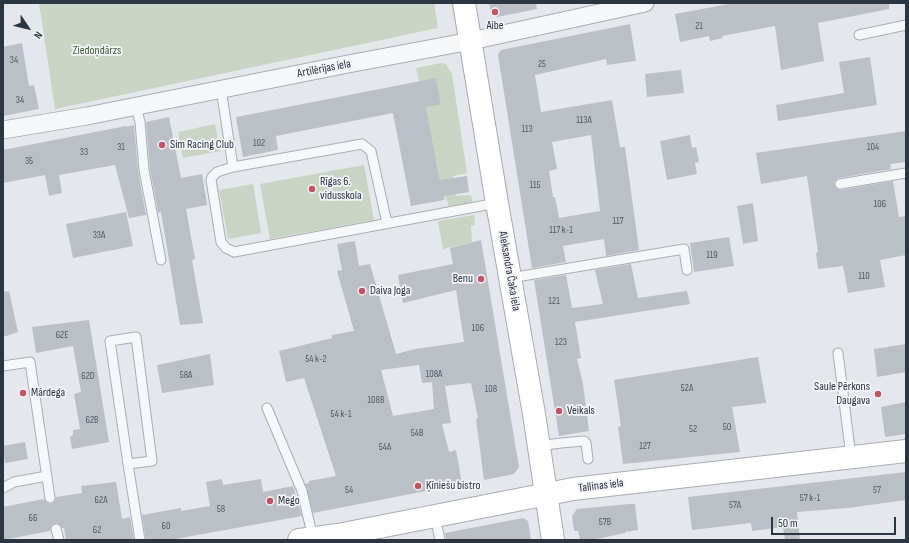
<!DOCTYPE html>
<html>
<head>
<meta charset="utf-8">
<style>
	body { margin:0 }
	#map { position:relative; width:909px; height:543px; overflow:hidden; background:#e4e7eb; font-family:"Sofia Sans Condensed",sans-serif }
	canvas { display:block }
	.frame { position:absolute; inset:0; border:4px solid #2c3542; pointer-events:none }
	.north { position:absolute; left:8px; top:8px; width:40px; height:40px; -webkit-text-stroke:3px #f3f5f8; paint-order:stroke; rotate:125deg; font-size:11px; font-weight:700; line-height:16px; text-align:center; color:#2c3542 }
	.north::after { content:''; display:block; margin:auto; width:14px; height:18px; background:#2c3542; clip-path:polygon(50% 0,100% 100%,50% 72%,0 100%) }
	.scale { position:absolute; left:771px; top:517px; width:125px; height:18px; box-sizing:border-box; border:2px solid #2c3542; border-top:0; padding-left:5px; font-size:12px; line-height:14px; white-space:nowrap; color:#2c3542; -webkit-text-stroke:3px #f3f5f8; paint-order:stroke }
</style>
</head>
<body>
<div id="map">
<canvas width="909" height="543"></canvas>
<div class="frame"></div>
<div class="north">N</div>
<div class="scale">50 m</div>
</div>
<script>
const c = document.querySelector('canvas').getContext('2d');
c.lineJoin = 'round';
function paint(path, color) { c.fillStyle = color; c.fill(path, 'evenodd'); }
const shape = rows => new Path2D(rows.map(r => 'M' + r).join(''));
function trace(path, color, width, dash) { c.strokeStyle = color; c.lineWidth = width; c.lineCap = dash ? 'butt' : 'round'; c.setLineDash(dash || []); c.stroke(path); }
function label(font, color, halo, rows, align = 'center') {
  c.font = font + ' "Sofia Sans Condensed",sans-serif'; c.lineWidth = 3.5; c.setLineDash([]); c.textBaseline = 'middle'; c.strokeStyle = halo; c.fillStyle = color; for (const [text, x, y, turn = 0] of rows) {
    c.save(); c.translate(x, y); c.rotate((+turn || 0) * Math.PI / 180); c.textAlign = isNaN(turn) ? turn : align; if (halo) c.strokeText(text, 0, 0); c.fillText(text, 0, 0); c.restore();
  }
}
paint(shape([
	[39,3,434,3,438,28,55,109],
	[441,63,446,64,452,74,467,173,453,176,456,196,471,195,473,204,449,209,447,199,444,200,426,107,441,105,436,79,419,82,416,68],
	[215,124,220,151,183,158,178,132],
	[364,165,374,220,270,239,260,184],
	[253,184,261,233,228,239,219,190],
	[474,215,475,225,471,226,472,242,443,249,438,221]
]), '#c9d4c5');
paint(shape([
	[489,3,536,3,537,9,497,17,491,13],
	[734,3,889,3,889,9,818,23,824,61,781,70,775,26,722,36,723,38,710,41,709,36,680,42,675,14],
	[630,24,636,61,607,65,606,59,535,75,541,112,612,100,620,147,625,147,639,250,606,256,604,239,563,246,566,262,532,268,498,55,501,50],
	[591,135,600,211,559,218,555,197,553,197,549,171,557,169,552,142],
	[22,43,29,86,34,85,39,109,3,116,3,47],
	[870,57,877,105,778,121,776,105,844,93,839,62],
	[681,70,684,93,647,97,645,74],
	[436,78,441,105,426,107,440,180,467,176,469,192,443,196,444,200,411,206,393,113,276,136,278,150,243,157,236,117],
	[169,117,181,178,202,174,207,205,186,209,195,259,192,260,203,323,193,324,180,325,161,212,158,213,150,169,146,122],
	[134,125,138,171,146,215,129,218,115,165,59,175,62,193,49,196,45,175,3,183,3,150,126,126,126,127],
	[906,131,906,162,890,164,891,169,839,178,834,182,836,188,841,190,893,181,899,217,906,216,906,255,880,260,885,287,848,293,843,266,818,269,816,253,818,252,807,176,761,184,756,153],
	[690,135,692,148,696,147,699,162,695,163,697,174,667,180,660,141],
	[753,203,758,241,743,244,737,206],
	[126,212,133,246,73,258,66,224],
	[729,237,734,266,694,272,690,243],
	[481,240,519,467,514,474,484,480,476,419,478,418,471,383,445,386,451,423,442,424,449,452,456,450,462,484,313,513,305,484,309,483,309,481,336,476,304,378,286,382,279,351,332,338,332,335,354,331,337,271,342,270,337,244,355,241,359,266,370,264,396,354,415,349,464,342,456,290,403,303,398,275,453,264,450,248],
	[419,365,422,383,432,382,434,409,393,416,381,370],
	[631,264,638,298,687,291,690,304,575,322,581,358,577,359,583,384,589,431,559,436,534,280,566,275,572,308,603,304,595,270],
	[9,291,18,332,3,337,3,292],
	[89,320,109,442,72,449,70,437,73,435,73,430,80,429,74,394,81,392,73,346,36,353,32,327],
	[906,344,906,372,877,377,874,349],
	[210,354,214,385,162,393,157,365],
	[758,357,766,403,732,407,740,452,623,464,618,427,621,426,614,380],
	[906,402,906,434,885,437,881,407],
	[25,442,28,459,5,463,3,446],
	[906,472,906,500,848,508,797,512,800,540,785,540,783,527,752,531,751,523,692,530,688,497],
	[222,479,223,485,261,479,263,492,293,486,302,516,170,540,146,540,142,515,181,508,181,511,210,506,206,482],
	[116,482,122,519,130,517,134,540,66,540,64,528,62,528,60,525,57,523,52,525,50,531,3,540,3,507,44,499,47,503,51,504,55,501,56,497,82,493,81,486],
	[629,504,635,504,638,530,625,532,625,533,592,540,580,540,578,531,574,531,572,516,577,509],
	[523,518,528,521,531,540,446,540,445,533]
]), '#bbc0c7');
const lane = shape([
	[859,35,906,25],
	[221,89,233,167],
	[136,106,140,122,144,170,161,260],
	[840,184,906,173],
	[387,223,371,151,362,144,233,167,217,172,212,177,211,180,221,242,226,248,234,252,497,203],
	[510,278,684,249,687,270],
	[838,353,851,457],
	[3,366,30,362,50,498],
	[267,408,302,491,313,538],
	[538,446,561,443,584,441,586,443,588,459],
	[128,464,152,461,136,337,110,341,128,464,140,540],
	[3,488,14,482,47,476],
	[435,516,440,540],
	[56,529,59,540]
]);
const street = shape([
	[3,130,87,116,348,64,471,41,645,3]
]);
const secondary = shape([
	[299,540,338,535,573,489,906,451]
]);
const primary = shape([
	[464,3,497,203,534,414,553,540]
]);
trace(lane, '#a9aeb5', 11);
trace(street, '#a9aeb5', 19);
trace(secondary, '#a9aeb5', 24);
trace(primary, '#a4abb6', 24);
trace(lane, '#f6f7f9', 9);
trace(street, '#f6f7f9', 17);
trace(secondary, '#fff', 22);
trace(primary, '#fff', 22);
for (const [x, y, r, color] of [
	[495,12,4,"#c65265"],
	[162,145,4,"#c65265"],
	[312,189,4,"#c65265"],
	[481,279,4,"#c65265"],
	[362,291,4,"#c65265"],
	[23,393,4,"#c65265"],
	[878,394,4,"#c65265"],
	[559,411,4,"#c65265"],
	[418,486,4,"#c65265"],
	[270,501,4,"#c65265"]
]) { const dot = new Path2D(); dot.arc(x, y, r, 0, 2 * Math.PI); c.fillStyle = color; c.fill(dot); trace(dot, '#f3f5f8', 1.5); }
label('10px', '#505863', null, [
	["21",699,26],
	["34",14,60],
	["25",542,64],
	["34",20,100],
	["113A",584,120],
	["113",527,129],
	["102",259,143],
	["31",121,147],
	["104",873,147],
	["33",84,152],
	["35",29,161],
	["115",535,185],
	["106",880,204],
	["117",618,221],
	["117 k-1",561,230],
	["33A",99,235],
	["119",712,255],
	["110",864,276],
	["121",554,301],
	["106",478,328],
	["62E",62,335],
	["123",561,342],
	["54 k-2",316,359],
	["108A",434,374],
	["58A",186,375],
	["62D",88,376],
	["52A",687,388],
	["108",491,389],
	["108B",376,400],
	["54 k-1",341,414],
	["62B",92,420],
	["50",727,427],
	["52",693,429],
	["54B",417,433],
	["127",645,446],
	["54A",385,447],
	["54",349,490],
	["57",877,490],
	["57 k-1",810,498],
	["62A",101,500],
	["57A",735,505],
	["58",221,509],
	["66",33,518],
	["57B",605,522],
	["60",166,526],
	["62",97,530]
]);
label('12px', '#2c3542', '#f3f5f8', [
	["Aibe",495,26,"center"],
	["Sim Racing Club",170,145],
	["Rīgas 6.",320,182],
	["vidusskola",320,196],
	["Benu",473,279,"right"],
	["Daiva Joga",370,291],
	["Saule Pērkons",870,387,"right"],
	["Daugava",870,401,"right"],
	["Mārdega",31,393],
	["Veikals",567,411],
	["Ķīniešu bistro",426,486],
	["Mego",278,501]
], 'left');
label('12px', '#425d3a', '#f3f5f8', [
	["Ziedoņdārzs",97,51]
]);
label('12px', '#2c3542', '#f3f5f8', [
	["Artilērijas iela",324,69,-11],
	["Aleksandra Čaka iela",509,271,80],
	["Tallinas iela",601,486,-7]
]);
</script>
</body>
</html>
